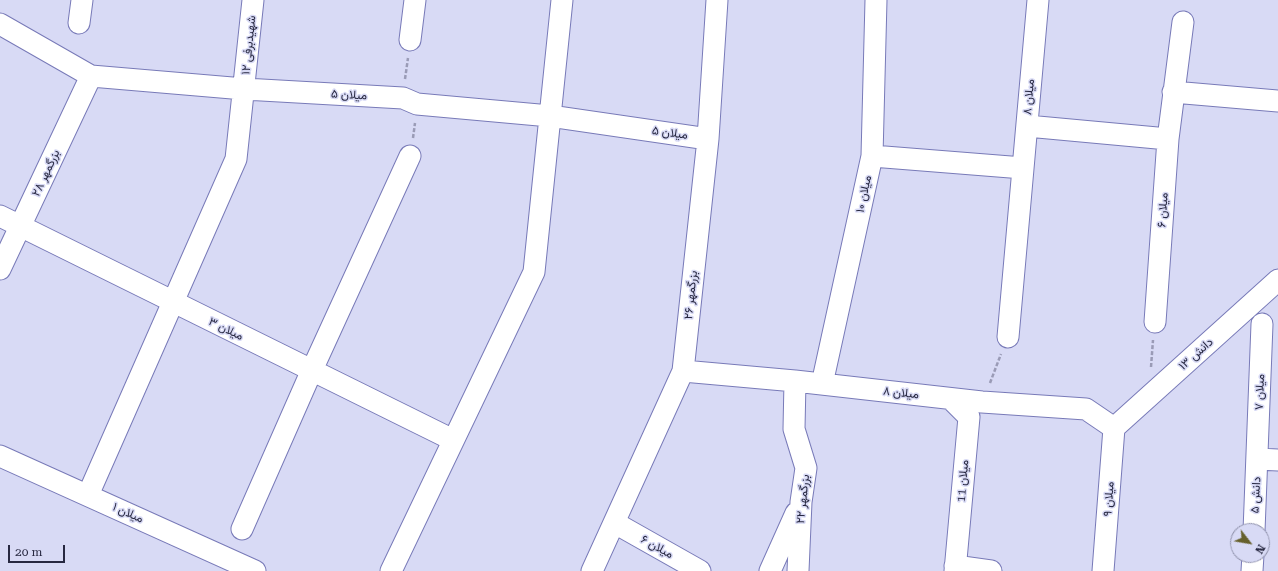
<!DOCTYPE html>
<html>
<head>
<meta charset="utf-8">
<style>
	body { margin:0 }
	#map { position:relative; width:1278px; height:571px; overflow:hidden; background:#d8daf5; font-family:"Roboto Serif",serif }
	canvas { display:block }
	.north { position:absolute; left:1230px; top:523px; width:40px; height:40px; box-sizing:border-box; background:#d8daf5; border:1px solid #9193ad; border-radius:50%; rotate:121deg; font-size:11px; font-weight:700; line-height:16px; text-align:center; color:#272841 }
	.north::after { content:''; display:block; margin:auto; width:14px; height:18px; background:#66602c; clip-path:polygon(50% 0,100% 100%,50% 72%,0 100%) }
	.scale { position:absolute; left:8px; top:545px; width:57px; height:18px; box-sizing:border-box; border:2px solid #272841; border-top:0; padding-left:5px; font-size:12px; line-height:14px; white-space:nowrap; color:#272841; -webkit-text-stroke:3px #d8daf5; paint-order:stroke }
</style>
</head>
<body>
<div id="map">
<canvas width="1278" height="571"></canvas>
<div class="north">N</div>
<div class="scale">20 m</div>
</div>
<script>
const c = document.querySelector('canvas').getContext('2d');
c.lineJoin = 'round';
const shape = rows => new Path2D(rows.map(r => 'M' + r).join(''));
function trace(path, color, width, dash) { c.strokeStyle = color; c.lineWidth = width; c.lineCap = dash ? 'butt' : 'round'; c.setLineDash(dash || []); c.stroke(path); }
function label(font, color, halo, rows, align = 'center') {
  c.font = font + ' "Roboto Serif",Vazirmatn,serif'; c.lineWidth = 3; c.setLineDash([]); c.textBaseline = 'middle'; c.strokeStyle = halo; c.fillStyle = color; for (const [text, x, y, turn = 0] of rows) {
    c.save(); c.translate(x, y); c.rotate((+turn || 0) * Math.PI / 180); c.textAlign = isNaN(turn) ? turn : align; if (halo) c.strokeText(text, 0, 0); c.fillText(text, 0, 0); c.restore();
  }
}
const minor = shape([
	[79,23,82,0],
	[0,24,91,76,244,89,403,98,417,104,550,116,708,139],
	[410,40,415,0],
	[1173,92,1278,101],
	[1027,126,1168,139],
	[872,156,1023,168],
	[0,216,453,440],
	[0,269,91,76],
	[1155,322,1168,139,1183,22],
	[1008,337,1038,0],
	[683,371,795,381,982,402,1086,409,1114,428],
	[795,381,794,429,806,468,801,502,798,571],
	[822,384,872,156,876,0],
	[951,399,969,417,955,571],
	[1114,428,1278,280],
	[0,456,255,571],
	[1258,459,1278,460],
	[88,495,236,159,253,0],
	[615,523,700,571],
	[242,529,312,370,410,156],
	[1254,531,1262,324],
	[955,566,991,571],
	[391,571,534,272,562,0],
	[592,571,683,371,708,139,717,0],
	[770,571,796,513],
	[1103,571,1114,428],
	[1252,571,1253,555]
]);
trace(minor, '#787ab8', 23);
trace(shape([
	[405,79,408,58],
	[413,138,415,123],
	[1151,367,1153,340],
	[990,383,1001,354]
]), '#9a9bb6', 2.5, [4, 2]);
trace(minor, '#fff', 21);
label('12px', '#272841', '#d8daf5', [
	["شهیدبرفی ۱۲",249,45,-84],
	["میلان ۵",349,95,3],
	["میلان ۸",1029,97,-85],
	["میلان ۵",670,133,8],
	["بزرگمهر ۲۸",46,173,-65],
	["میلان ۱۰",864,194,-78],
	["میلان ۶",1163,210,-86],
	["بزرگمهر ۲۶",691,295,-84],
	["میلان ۳",226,329,26],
	["دانش ۱۳",1196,354,-42],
	["میلان ۷",1260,392,-88],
	["میلان ۸",901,393,6],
	["میلان 11",963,481,-85],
	["دانش ۵",1256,495,-87],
	["بزرگمهر ۲۲",803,499,-84],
	["میلان ۹",1109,499,-86],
	["میلان ۱",128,513,24],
	["میلان ۶",657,547,29]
]);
</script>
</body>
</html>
